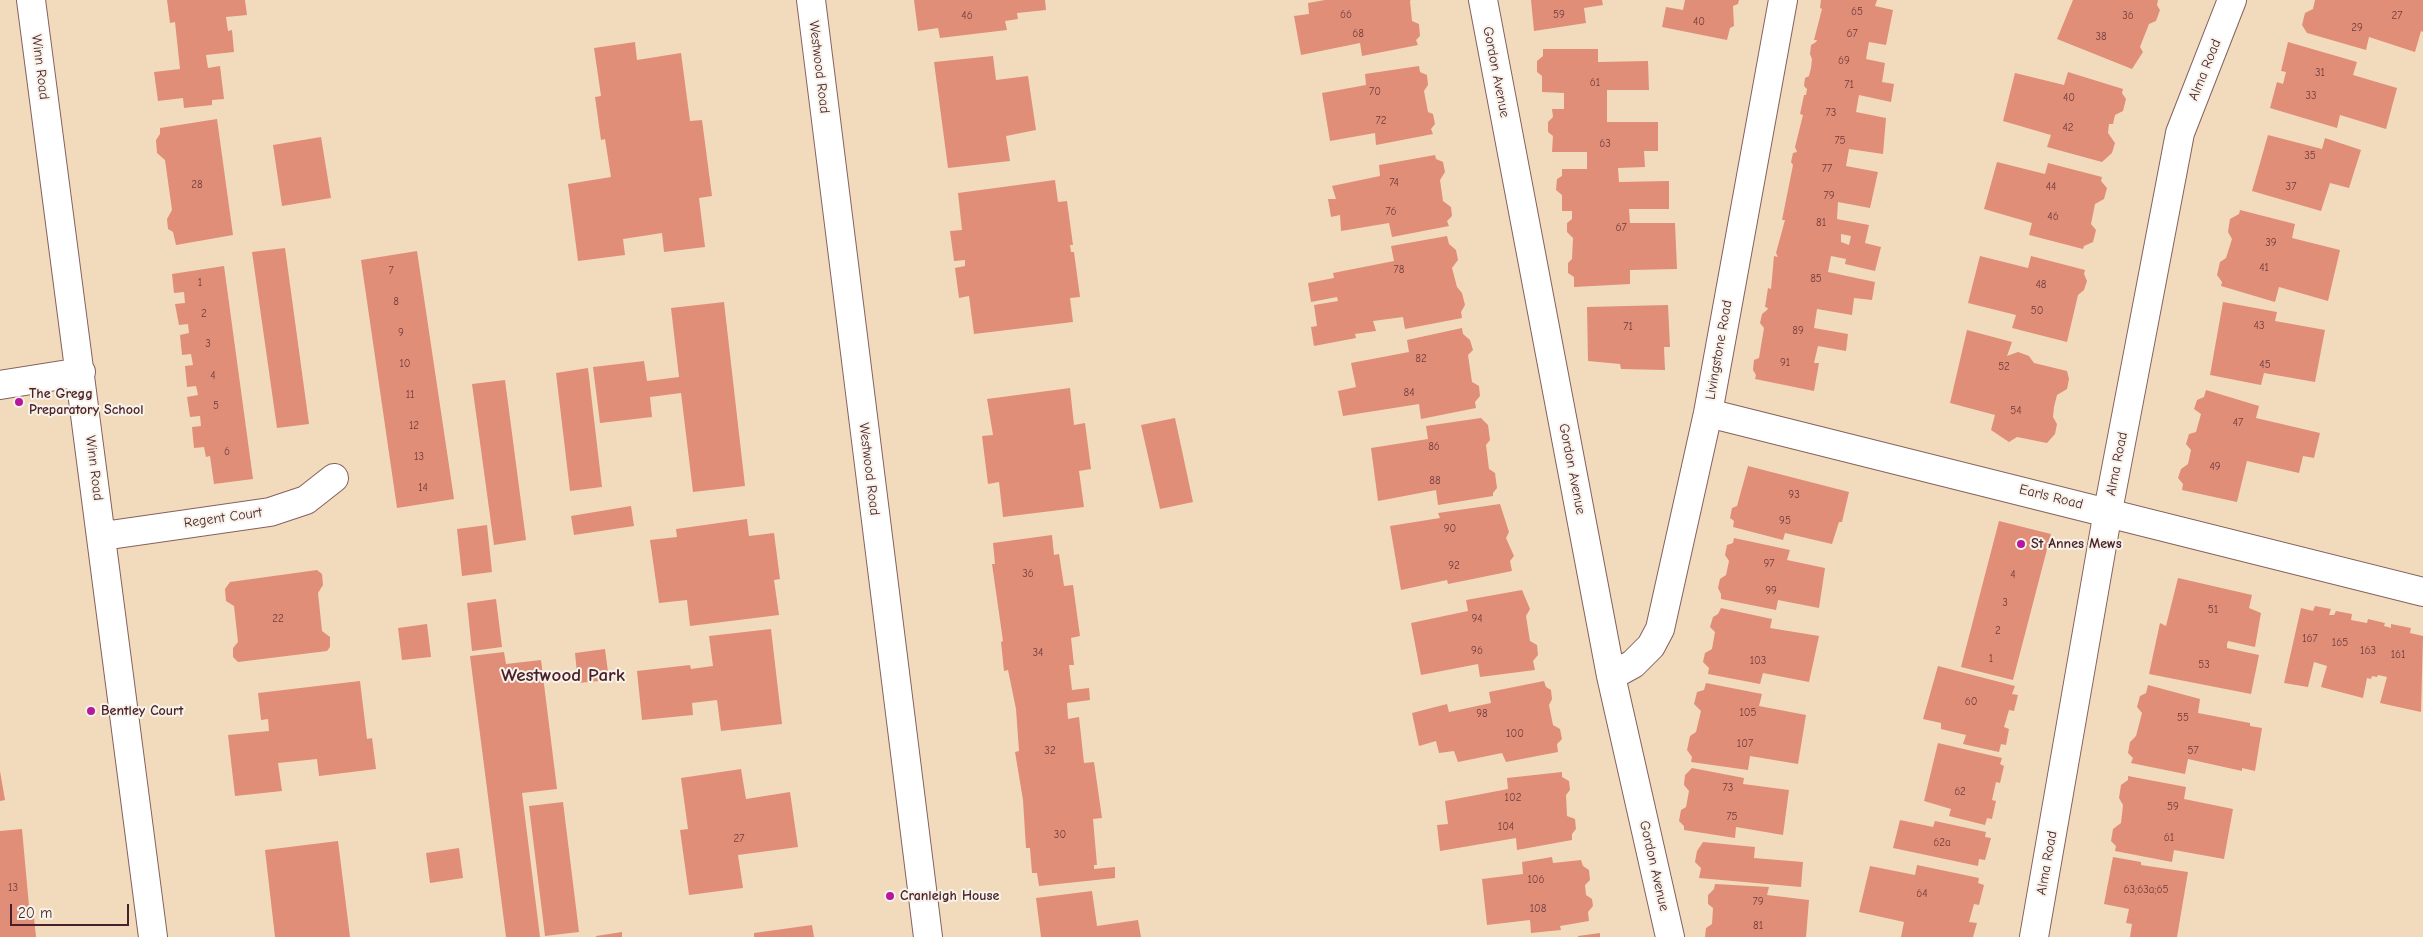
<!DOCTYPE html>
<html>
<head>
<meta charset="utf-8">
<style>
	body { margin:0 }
	#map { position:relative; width:2423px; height:937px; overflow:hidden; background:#f2dbbc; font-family:"Comic Neue",sans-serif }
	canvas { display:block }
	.scale { position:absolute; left:10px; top:904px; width:119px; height:22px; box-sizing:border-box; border:2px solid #4a1f2b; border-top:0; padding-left:6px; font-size:15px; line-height:18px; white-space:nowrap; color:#4a1f2b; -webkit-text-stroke:4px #f7f3e8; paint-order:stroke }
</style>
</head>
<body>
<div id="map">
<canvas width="2423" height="937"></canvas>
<div class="scale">20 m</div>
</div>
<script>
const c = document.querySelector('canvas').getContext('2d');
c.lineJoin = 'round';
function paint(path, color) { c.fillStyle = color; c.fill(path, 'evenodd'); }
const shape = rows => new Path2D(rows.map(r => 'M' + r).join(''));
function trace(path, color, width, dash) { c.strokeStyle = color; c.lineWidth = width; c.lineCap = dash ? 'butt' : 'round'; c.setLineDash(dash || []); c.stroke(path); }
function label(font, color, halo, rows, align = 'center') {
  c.font = font + ' "Comic Neue",sans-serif'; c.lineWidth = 4; c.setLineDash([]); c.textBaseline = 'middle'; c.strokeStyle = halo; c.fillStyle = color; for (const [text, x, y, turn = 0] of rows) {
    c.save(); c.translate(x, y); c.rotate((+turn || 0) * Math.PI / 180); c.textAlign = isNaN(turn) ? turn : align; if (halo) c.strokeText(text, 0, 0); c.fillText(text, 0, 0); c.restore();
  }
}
paint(shape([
	[167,0,245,0,247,15,226,17,228,31,232,30,234,52,206,55,208,68,220,66,224,99,212,100,212,105,184,108,183,98,158,101,154,72,180,69,175,22,170,23],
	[914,0,1045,0,1046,10,1017,13,1018,19,1005,21,1007,30,940,38,938,28,918,31],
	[1325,0,1411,0,1410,1,1412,21,1419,24,1420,36,1416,40,1418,45,1362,56,1360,43,1301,55,1294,16,1309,14,1308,3],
	[1531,0,1602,0,1603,5,1584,8,1586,23,1534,31],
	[1685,0,1739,0,1738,4,1733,6,1734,26,1730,28,1727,40,1662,27,1666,7,1683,10],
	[1821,0,1877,0,1875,6,1893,10,1886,45,1869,42,1866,59,1885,63,1882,82,1894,84,1891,102,1859,95,1856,112,1886,118,1883,154,1849,149,1846,166,1878,172,1870,208,1838,202,1837,219,1869,225,1865,243,1881,247,1875,271,1845,264,1846,259,1831,256,1828,272,1875,282,1872,300,1854,298,1852,315,1817,309,1814,328,1848,334,1846,351,1818,346,1814,363,1819,363,1814,391,1755,379,1756,375,1753,370,1754,360,1759,358,1764,328,1760,323,1762,314,1767,310,1768,308,1765,307,1768,288,1771,289,1774,256,1778,257,1776,253,1785,220,1782,220,1793,165,1791,162,1793,153,1797,152,1795,147,1803,115,1800,114,1804,95,1806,95,1807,89,1804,86,1805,78,1809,76,1811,68,1812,59,1810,54,1811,45,1816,42,1817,40,1814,40,1822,9,1820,8],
	[1841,234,1851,236,1849,245,1841,242],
	[2073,0,2158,0,2157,5,2160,10,2156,21,2149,24,2140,47,2143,52,2132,69,2057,39],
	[2315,0,2423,0,2423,32,2421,31,2415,52,2369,37,2366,50,2307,33,2302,25,2305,13,2313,9],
	[635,42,637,60,681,53,690,121,702,120,712,196,699,198,705,247,664,252,662,233,623,239,625,255,578,261,568,184,611,177,605,139,601,140,595,97,601,96,594,48],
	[2288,42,2357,62,2353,75,2397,88,2386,129,2340,115,2337,128,2270,108,2277,82,2283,84,2286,72,2281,71],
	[1543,49,1598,49,1598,62,1648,61,1649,90,1607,90,1607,122,1658,122,1658,151,1644,151,1645,167,1618,168,1619,182,1669,181,1669,209,1629,209,1630,223,1675,223,1677,269,1630,270,1630,284,1574,287,1574,277,1568,273,1568,263,1572,259,1573,238,1567,232,1567,223,1572,219,1572,211,1562,211,1562,195,1556,190,1557,179,1562,176,1562,169,1587,169,1587,152,1552,152,1553,136,1548,132,1548,122,1553,117,1552,109,1564,109,1564,93,1542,92,1542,76,1537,72,1537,61,1543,56],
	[993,56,996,80,1028,76,1036,130,1006,136,1010,161,948,168,934,62],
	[1419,66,1420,72,1427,75,1428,85,1424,91,1428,112,1433,114,1435,124,1431,129,1433,134,1376,145,1375,133,1330,141,1322,93,1366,85,1365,74],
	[2068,72,2123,89,2122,93,2126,99,2123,111,2115,115,2113,124,2109,124,2108,133,2115,143,2112,153,2102,162,2047,147,2051,135,2003,121,2015,73,2064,85],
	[217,119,233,235,176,245,173,232,168,229,167,219,172,210,165,160,157,153,156,140,160,134,160,128],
	[2268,135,2322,149,2325,138,2361,150,2349,188,2330,183,2321,211,2252,191],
	[321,137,331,198,282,206,273,145],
	[1435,155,1436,159,1443,162,1445,172,1440,180,1443,201,1451,207,1452,216,1447,221,1449,226,1392,237,1389,223,1341,231,1340,215,1331,217,1328,199,1336,199,1332,186,1380,176,1379,165],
	[1997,162,2045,174,2048,163,2102,177,2101,181,2107,188,2104,199,2095,204,2091,224,2096,230,2093,242,2084,246,2083,249,2029,235,2032,223,1984,209],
	[1055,180,1058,202,1067,201,1073,245,1070,245,1071,252,1074,252,1080,297,1070,298,1073,322,974,334,969,296,959,298,955,268,965,266,965,260,954,261,950,231,962,230,958,193],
	[2240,210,2295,224,2292,238,2340,250,2328,301,2279,287,2275,302,2221,286,2222,282,2217,275,2220,262,2226,258,2232,239,2228,232,2230,219,2239,214],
	[1447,236,1449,244,1456,250,1458,260,1452,268,1457,287,1462,293,1465,305,1461,312,1462,318,1405,329,1403,317,1373,321,1376,331,1355,334,1356,338,1314,346,1311,327,1317,326,1314,305,1338,301,1337,297,1311,302,1308,283,1334,278,1333,273,1394,261,1391,246],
	[285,248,309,424,277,428,252,252],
	[417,251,454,499,397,508,361,260],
	[1980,256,2028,268,2031,256,2085,270,2084,274,2087,281,2084,290,2078,295,2067,342,2012,328,2016,315,1968,303],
	[224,266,253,479,214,484,210,456,206,457,204,447,194,448,192,427,201,426,200,416,190,417,187,397,198,395,196,386,187,387,185,366,193,365,191,354,182,355,180,335,189,333,188,324,179,325,175,304,185,303,184,292,174,293,172,274],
	[724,302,745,486,693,492,681,393,650,397,652,417,600,423,593,367,644,361,647,381,679,377,671,308],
	[2223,302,2277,312,2275,321,2325,330,2315,382,2264,373,2261,385,2210,375],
	[1668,305,1670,347,1664,347,1665,370,1621,369,1620,364,1588,361,1587,307],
	[1462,328,1463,334,1470,340,1473,350,1468,355,1472,382,1479,386,1480,396,1475,402,1476,408,1421,419,1419,404,1343,416,1338,391,1356,387,1351,363,1409,352,1407,340],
	[1967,330,2012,342,2007,356,2018,352,2029,356,2034,363,2067,371,2069,379,2067,389,2057,395,2054,407,2053,417,2057,424,2055,434,2047,443,2017,437,2009,442,1991,430,1995,415,1950,403],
	[588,368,602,487,570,491,556,373],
	[505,380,526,540,494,545,472,384],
	[1070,388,1074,425,1085,423,1091,469,1079,471,1084,507,1003,517,999,482,988,484,982,436,993,435,987,399],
	[2206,390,2259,406,2256,418,2320,433,2314,458,2303,456,2299,473,2247,461,2237,502,2182,490,2183,484,2178,478,2181,469,2188,464,2191,450,2186,444,2189,434,2196,432,2201,414,2194,409,2197,400,2204,397],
	[1175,418,1193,502,1160,509,1141,425],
	[1481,418,1488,425,1490,440,1486,445,1489,469,1495,473,1497,488,1493,493,1493,496,1438,505,1436,490,1378,501,1371,448,1428,439,1426,426],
	[1748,466,1849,492,1842,522,1839,522,1832,544,1785,533,1783,540,1733,527,1734,521,1730,518,1732,508,1737,506],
	[1500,504,1509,532,1506,538,1514,556,1510,561,1512,571,1448,584,1447,580,1401,590,1390,526,1440,518,1438,513],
	[631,506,634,526,574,535,571,516],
	[747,519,749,536,774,533,780,579,774,580,779,615,690,626,687,600,659,603,650,540,677,537,676,529],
	[1999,521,2051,534,2013,680,1961,667],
	[487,525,492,572,462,576,457,529],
	[1052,535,1054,555,1059,554,1064,586,1073,585,1080,636,1071,638,1074,665,1069,665,1072,690,1089,688,1090,700,1067,703,1068,719,1079,717,1084,763,1094,762,1102,818,1093,819,1097,865,1094,865,1094,869,1115,867,1115,878,1039,886,1037,873,1032,873,1030,848,1026,848,1023,800,1015,752,1019,751,1016,709,1008,670,1004,671,1001,642,1003,641,992,564,995,564,993,543],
	[1734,538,1790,550,1787,560,1825,568,1819,608,1778,600,1776,610,1721,599,1721,594,1718,588,1720,579,1726,575,1729,561,1725,555,1727,545,1733,543],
	[317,570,322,574,323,585,318,593,322,631,330,637,330,647,327,651,238,662,233,657,233,648,238,642,234,606,226,601,225,589,230,582],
	[2178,578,2252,595,2249,608,2261,613,2255,647,2228,641,2227,644,2227,648,2259,655,2251,694,2149,674,2160,623,2166,626],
	[1522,590,1530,609,1526,616,1530,641,1537,645,1538,655,1533,661,1535,670,1480,677,1478,664,1421,675,1411,623,1468,611,1466,600],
	[496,599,502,647,472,651,467,603],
	[2315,606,2331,609,2329,615,2334,615,2336,611,2352,614,2351,620,2367,623,2368,619,2385,623,2384,626,2388,627,2391,628,2391,624,2411,628,2410,633,2423,636,2421,712,2380,703,2387,677,2378,675,2377,677,2372,676,2371,679,2367,678,2363,698,2321,687,2327,666,2314,662,2308,687,2284,683,2301,608,2313,611],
	[1721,608,1772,619,1770,628,1819,636,1809,682,1763,673,1760,684,1708,674,1709,668,1703,662,1705,653,1712,649,1715,632,1710,627,1713,617,1718,614],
	[427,624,431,657,402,660,398,628],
	[771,629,782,724,721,731,717,700,692,703,693,715,642,720,637,671,690,665,691,669,713,666,709,636],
	[605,649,609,680,578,683,575,653],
	[504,652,506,664,541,660,557,789,522,793,540,937,506,937,470,656],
	[1938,666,2015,686,2012,694,2018,695,2014,711,2009,710,2004,727,2009,729,2006,745,2001,744,1999,752,1963,744,1966,735,1941,729,1941,723,1923,719],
	[360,681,367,739,372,738,376,769,319,776,317,759,278,763,282,791,235,796,228,735,269,731,268,719,261,720,258,693],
	[1544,681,1546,687,1551,690,1552,699,1549,705,1553,725,1560,729,1562,739,1557,744,1558,752,1506,762,1502,753,1458,762,1454,751,1439,753,1436,741,1419,746,1412,713,1447,704,1449,712,1491,703,1489,692],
	[1706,683,1762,694,1759,706,1806,715,1798,764,1750,756,1748,770,1691,762,1692,757,1687,750,1690,736,1696,732,1701,711,1694,704,1697,692,1704,690],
	[2148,685,2200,699,2198,713,2250,723,2250,726,2262,728,2255,771,2242,768,2242,771,2188,759,2185,774,2131,763,2133,758,2128,753,2130,742,2136,736,2142,713,2137,707,2140,696,2146,693],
	[1938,743,2002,758,2000,764,2004,766,2000,783,1996,782,1992,800,1996,801,1992,819,1987,818,1985,825,1949,816,1951,809,1924,801],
	[1692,768,1744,778,1743,784,1789,790,1783,835,1736,827,1735,838,1684,830,1684,826,1679,821,1681,810,1686,807,1689,791,1684,785,1685,775],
	[741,769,746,799,790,792,798,847,738,855,743,888,689,895,680,830,688,829,681,778],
	[0,771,5,800,0,801],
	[1562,772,1562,777,1569,781,1570,790,1566,795,1567,816,1575,819,1576,829,1572,834,1572,840,1517,850,1516,838,1440,851,1437,825,1448,824,1445,801,1508,789,1507,778],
	[2128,776,2186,787,2184,799,2233,809,2224,859,2174,850,2172,862,2115,851,2116,846,2111,841,2113,829,2121,823,2123,805,2119,798,2121,785,2128,780],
	[563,802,579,932,545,936,529,806],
	[1900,820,1933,827,1935,821,1986,832,1985,837,1991,838,1985,860,1979,859,1978,866,1893,848],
	[22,829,30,917,34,917,36,937,0,937,0,831],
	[338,841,350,937,275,937,265,850],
	[1703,842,1755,847,1754,858,1803,862,1801,887,1699,878,1701,868,1695,862,1697,851],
	[459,848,463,878,430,883,426,853],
	[1552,857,1553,863,1581,860,1583,866,1589,870,1590,880,1585,885,1586,895,1592,899,1593,906,1588,912,1589,921,1560,926,1561,930,1531,933,1530,920,1487,925,1482,879,1523,874,1522,862],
	[2113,857,2141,862,2141,865,2188,872,2177,937,2130,937,2132,924,2126,923,2129,909,2104,904],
	[1917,865,1979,878,1978,883,1984,885,1979,905,1974,904,1969,922,1977,923,1973,937,1901,937,1904,922,1859,912,1870,866,1915,875],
	[1715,884,1769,887,1767,895,1809,900,1806,937,1705,937,1706,928,1712,924,1713,908,1708,904,1708,895,1714,889],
	[1092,891,1097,926,1138,920,1141,937,1041,937,1036,898],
	[812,925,814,937,754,937,754,933],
	[622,932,622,937,596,937,596,936],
	[1600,933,1600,937,1578,937,1578,936]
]), '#e08e77');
const minor = shape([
	[31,0,153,937],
	[811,0,928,937],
	[1483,0,1611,676,1670,937],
	[0,385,81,372],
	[1708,413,2423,592],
	[103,536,270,512,306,500,334,478],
	[1611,676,1633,664,1651,646,1660,629,1708,413,1783,0],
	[2034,937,2108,511,2180,133,2232,0]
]);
trace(minor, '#85615e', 30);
trace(minor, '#fff', 28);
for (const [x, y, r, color] of [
	[19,402,5,"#b5179e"],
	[2021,544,5,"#b5179e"],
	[91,711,5,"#b5179e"],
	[890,896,5,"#b5179e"]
]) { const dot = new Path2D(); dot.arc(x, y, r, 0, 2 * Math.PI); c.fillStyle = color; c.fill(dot); trace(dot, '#f7f3e8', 2); }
label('11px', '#703b3e', null, [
	["65",1857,12],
	["66",1346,15],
	["59",1559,15],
	["46",967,16],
	["36",2128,16],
	["27",2397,16],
	["40",1699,22],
	["29",2357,28],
	["68",1358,34],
	["67",1852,34],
	["38",2101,37],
	["69",1844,61],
	["31",2320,73],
	["61",1595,83],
	["71",1849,85],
	["70",1375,92],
	["33",2311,96],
	["40",2069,98],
	["73",1831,113],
	["72",1381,121],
	["42",2068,128],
	["75",1840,141],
	["63",1605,144],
	["35",2310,156],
	["77",1827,169],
	["74",1394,183],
	["28",197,185],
	["44",2051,187],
	["37",2291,187],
	["79",1829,196],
	["76",1391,212],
	["46",2053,217],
	["81",1821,223],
	["67",1621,228],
	["39",2271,243],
	["41",2264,268],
	["78",1399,270],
	["7",391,271],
	["85",1816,279],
	["1",200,283],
	["48",2041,285],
	["8",396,302],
	["50",2037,311],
	["2",204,314],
	["43",2259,326],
	["71",1628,327],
	["89",1798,331],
	["9",401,333],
	["3",208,344],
	["82",1421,359],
	["91",1785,363],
	["10",405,364],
	["45",2265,365],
	["52",2004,367],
	["4",213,376],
	["84",1409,393],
	["11",410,395],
	["5",216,406],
	["54",2016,411],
	["47",2238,423],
	["12",414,426],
	["86",1434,447],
	["6",227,452],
	["13",419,457],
	["49",2215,467],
	["88",1435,481],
	["14",423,488],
	["93",1794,495],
	["95",1785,521],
	["90",1450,529],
	["97",1769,564],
	["92",1454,566],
	["36",1028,574],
	["4",2013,575],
	["99",1771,591],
	["3",2005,603],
	["51",2213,610],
	["22",278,619],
	["94",1477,619],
	["2",1998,631],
	["167",2310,639],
	["165",2340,643],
	["96",1477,651],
	["163",2368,651],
	["34",1038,653],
	["161",2398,655],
	["1",1991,659],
	["103",1758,661],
	["53",2204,665],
	["60",1971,702],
	["105",1748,713],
	["98",1482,714],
	["55",2183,718],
	["100",1515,734],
	["107",1745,744],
	["32",1050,751],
	["57",2193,751],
	["73",1728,788],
	["62",1960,792],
	["102",1513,798],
	["59",2173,807],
	["75",1732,817],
	["104",1506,827],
	["30",1060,835],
	["61",2169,838],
	["27",739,839],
	["62a",1942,843],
	["106",1536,880],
	["13",13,888],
	["63;63a;65",2146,890],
	["64",1922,894],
	["79",1758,902],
	["108",1538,909],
	["81",1758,926]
]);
label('14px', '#4a1f2b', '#f7f3e8', [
	["Winn Road",40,67,83],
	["Westwood Road",819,67,83],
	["Alma Road",2205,70,-68],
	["Gordon Avenue",1496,72,79],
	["Livingstone Road",1719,350,-80],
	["Alma Road",2117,464,-79],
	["Winn Road",94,468,83],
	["Westwood Road",869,469,83],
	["Gordon Avenue",1572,469,79],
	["Earls Road",2051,497,14],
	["Regent Court",223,518,-8],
	["Alma Road",2047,863,-80],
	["Gordon Avenue",1654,866,77]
]);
label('bold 14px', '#4a1f2b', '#f7f3e8', [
	["The Gregg",29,394],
	["Preparatory School",29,410],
	["St Annes Mews",2031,544],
	["Bentley Court",101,711],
	["Cranleigh House",900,896]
], 'left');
label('bold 19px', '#4a1f2b', '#f7f3e8', [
	["Westwood Park",563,676]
]);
</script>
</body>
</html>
